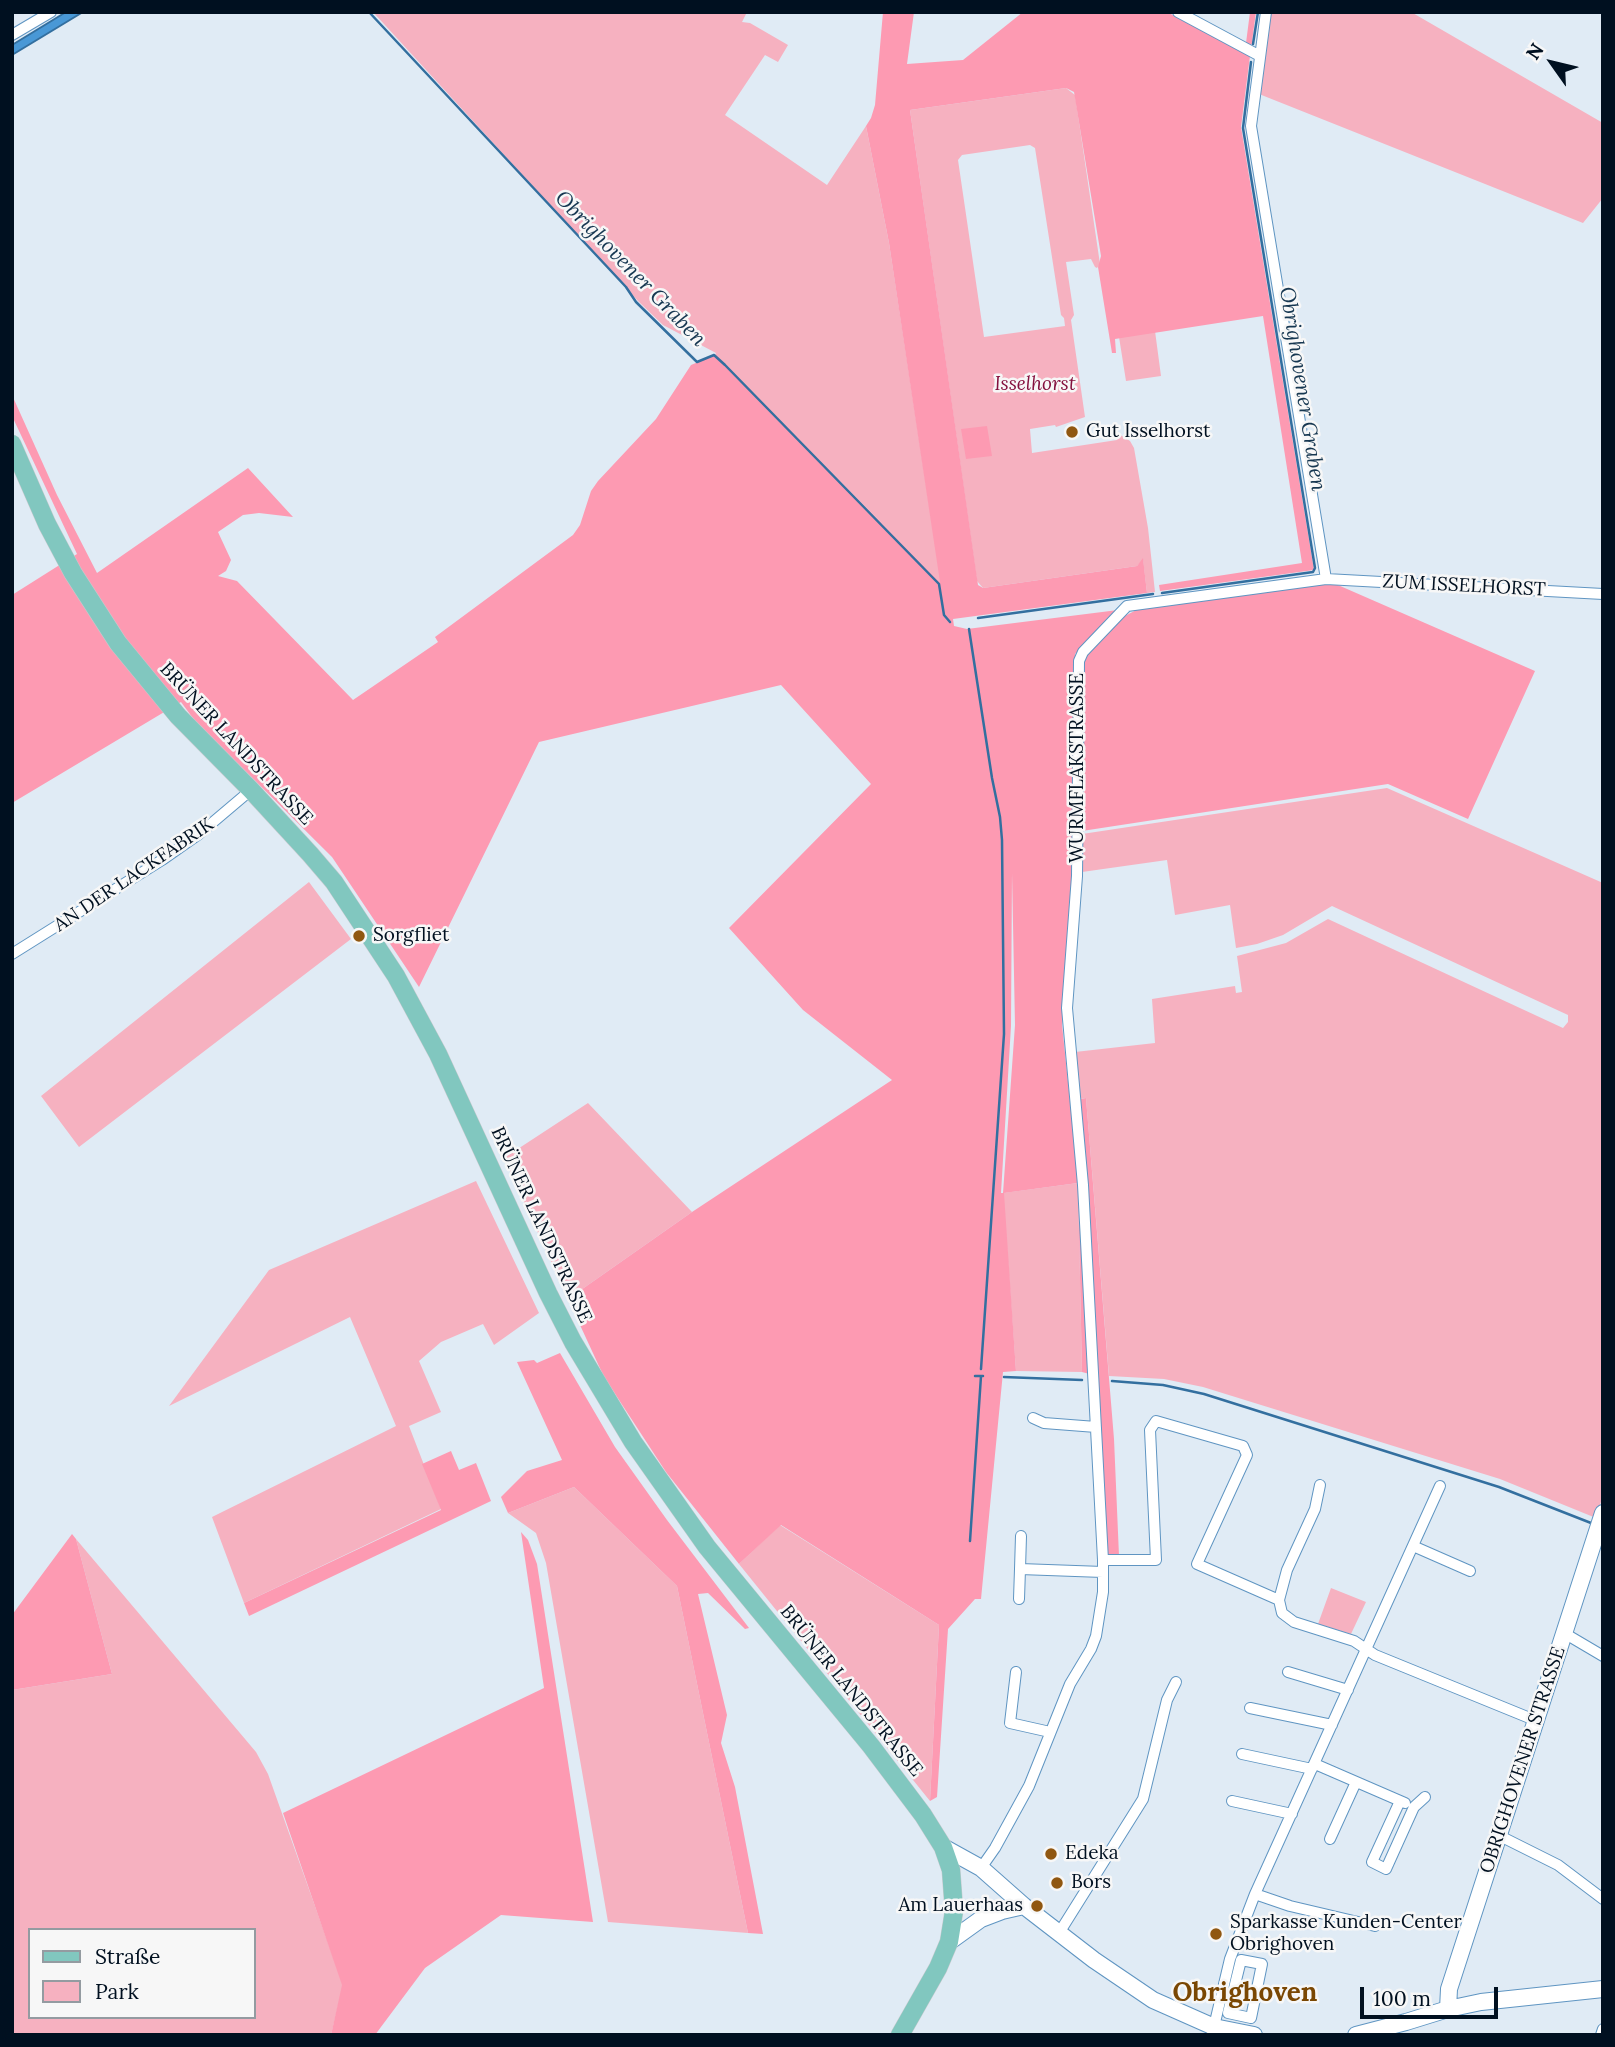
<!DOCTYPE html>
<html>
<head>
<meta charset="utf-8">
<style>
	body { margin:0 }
	#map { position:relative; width:1615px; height:2047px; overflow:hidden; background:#e0ebf5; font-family:Lora,serif }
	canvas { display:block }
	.frame { position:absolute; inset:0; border:14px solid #001020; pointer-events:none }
	.legend { position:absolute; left:28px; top:1928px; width:228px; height:91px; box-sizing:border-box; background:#f7f7f7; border:2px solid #949ba1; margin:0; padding:9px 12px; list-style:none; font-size:21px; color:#001020 }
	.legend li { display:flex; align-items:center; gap:14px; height:35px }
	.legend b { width:35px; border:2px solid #949ba1 }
	.north { position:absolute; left:1517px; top:28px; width:70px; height:70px; -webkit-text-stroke:5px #f7f7f7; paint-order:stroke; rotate:304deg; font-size:19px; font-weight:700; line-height:28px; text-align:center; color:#001020 }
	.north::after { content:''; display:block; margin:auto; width:24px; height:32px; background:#001020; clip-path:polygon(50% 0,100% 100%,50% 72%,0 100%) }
	.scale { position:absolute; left:1360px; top:1987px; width:138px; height:32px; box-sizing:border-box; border:4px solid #001020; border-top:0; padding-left:9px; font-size:21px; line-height:24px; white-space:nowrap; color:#001020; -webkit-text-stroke:5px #f7f7f7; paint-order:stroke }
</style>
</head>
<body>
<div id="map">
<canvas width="1615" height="2047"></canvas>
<div class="frame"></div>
<ul class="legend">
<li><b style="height:9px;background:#81c7bf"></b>Straße</li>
<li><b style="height:19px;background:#f6b1c0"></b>Park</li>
</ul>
<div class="north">N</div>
<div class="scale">100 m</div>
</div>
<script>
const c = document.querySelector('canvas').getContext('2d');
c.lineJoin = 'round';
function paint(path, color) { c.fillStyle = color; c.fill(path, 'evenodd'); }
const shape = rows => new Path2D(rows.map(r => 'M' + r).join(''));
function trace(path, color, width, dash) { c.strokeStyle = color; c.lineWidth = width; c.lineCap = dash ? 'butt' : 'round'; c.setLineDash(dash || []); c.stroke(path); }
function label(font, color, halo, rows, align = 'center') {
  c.font = font + ' Lora,serif'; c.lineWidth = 5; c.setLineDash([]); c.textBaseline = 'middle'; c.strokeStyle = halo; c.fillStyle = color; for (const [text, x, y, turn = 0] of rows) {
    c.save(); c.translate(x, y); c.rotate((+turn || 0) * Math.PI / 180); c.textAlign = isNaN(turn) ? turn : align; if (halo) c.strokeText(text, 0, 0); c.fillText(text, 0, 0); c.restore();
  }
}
paint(shape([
	[373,12,747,12,742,22,750,23,788,45,778,62,765,55,725,115,827,185,866,126,889,243,941,583,715,355,716,353,663,325,638,301],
	[1270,12,1411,12,1603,123,1603,198,1583,223,1259,94],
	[1066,88,1075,95,1100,264,1097,268,1095,267,1091,259,1066,262,1074,315,1071,320,1085,417,1056,427,1055,425,1030,429,1032,453,1117,440,1116,432,1130,441,1134,448,1148,528,1155,592,1147,593,1143,560,1137,566,983,588,977,581,910,110],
	[1030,145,1035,148,1061,315,1064,318,1065,326,984,337,958,160,962,155],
	[1155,331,1161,376,1126,381,1119,337],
	[1387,788,1603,883,1603,1495,1596,1518,1500,1479,1203,1387,1164,1379,1109,1376,1086,1098,1079,1099,1075,1052,1155,1043,1152,999,1235,986,1236,993,1242,992,1237,956,1286,943,1328,919,1563,1028,1568,1022,1568,1015,1332,906,1283,935,1257,944,1236,948,1230,905,1175,915,1167,860,1082,872,1082,834],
	[309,882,351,939,79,1147,41,1096],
	[588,1103,692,1212,568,1299,504,1158],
	[476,1181,539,1313,494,1345,483,1324,441,1342,419,1361,441,1412,409,1426,441,1509,244,1603,212,1517,396,1426,350,1317,169,1406,269,1270],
	[1078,1183,1082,1372,1016,1371,1003,1193],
	[574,1487,677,1586,748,1933,608,1922,546,1563,536,1533,508,1513],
	[780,1525,939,1625,930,1801,739,1564],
	[76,1539,256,1752,268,1774,343,1985,331,2035,12,2035,12,1690,112,1674],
	[30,1930,254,1930,254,2017,30,2017],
	[1331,1588,1366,1602,1351,1634,1318,1624]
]), '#f6b1c0');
paint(shape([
	[883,12,914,12,907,64,963,60,1023,12,1167,12,1250,56,1241,127,1314,570,1160,591,1159,585,1302,563,1263,316,1115,339,1116,353,1112,353,1098,267,1101,256,1074,92,1066,88,910,110,978,585,983,588,1137,566,1143,558,1147,593,953,619,954,626,967,629,1118,610,1075,654,1073,886,1062,1025,1070,1101,1086,1098,1114,1439,1119,1556,1107,1555,1097,1376,1082,1372,1078,1183,1004,1193,1016,1371,1003,1372,981,1599,975,1599,948,1629,937,1797,930,1801,939,1625,781,1525,739,1564,666,1472,604,1377,568,1299,692,1212,892,1080,803,1010,729,928,871,784,781,685,539,742,419,987,332,857,195,721,181,702,12,803,12,595,77,554,12,416,12,395,57,495,97,573,248,468,293,517,259,513,243,515,218,532,231,560,226,571,218,576,237,581,353,700,438,642,435,637,573,535,580,525,591,491,598,481,656,419,691,365,715,355,940,582,889,243,866,126,871,118,875,105],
	[1012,873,1015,1025,1003,1193,1001,1193,1011,1026],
	[1250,12,1256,12,1251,49,1246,43],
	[987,426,992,456,966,459,961,429],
	[1331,582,1535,671,1468,819,1388,784,1082,831,1084,658,1125,616,1140,608],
	[560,1353,615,1447,667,1520,749,1628,745,1629,708,1593,698,1594,727,1715,721,1743,735,1787,763,1934,748,1933,677,1586,574,1487,508,1513,501,1497,527,1471,562,1460,517,1362,534,1360,537,1363],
	[451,1451,459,1470,476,1463,491,1501,249,1616,244,1603,441,1510,422,1464],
	[521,1532,528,1540,537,1564,593,1922,501,1915,425,1968,375,2035,331,2035,342,1985,283,1813,544,1688],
	[72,1534,76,1539,112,1674,12,1690,12,1615]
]), '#fd9ab2');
const water = shape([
	[66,12,83,12,12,55,12,45,66,12]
]);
paint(water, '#4998d6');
trace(water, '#336f9f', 2);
trace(shape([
	[369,12,626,287,636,302,697,362,714,355,725,365,939,584,944,615,950,622],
	[1253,44,1258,12],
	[1162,593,1313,572,1315,568,1243,128,1251,62],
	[978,618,1153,594],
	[969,629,992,778,1000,817,1002,840,1004,1034,981,1369],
	[975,1376,983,1376],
	[1004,1377,1082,1380],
	[1112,1381,1163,1385,1204,1394,1499,1487,1591,1523],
	[970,1541,981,1376]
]), '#336f9f', 2.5);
const street = shape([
	[1178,12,1260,56],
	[12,35,51,12],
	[1326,579,1603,594],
	[12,954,162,860,199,834,251,790],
	[1033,1418,1044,1423,1096,1427],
	[1320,1485,1315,1509,1287,1570,1279,1600,1282,1613,1294,1622,1354,1641,1375,1655,1537,1721],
	[1021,1536,1020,1569,1103,1572],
	[1413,1546,1470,1571],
	[1103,1560,1156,1560,1150,1430,1156,1421,1243,1446,1247,1455,1197,1564,1279,1600],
	[1019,1599,1020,1569],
	[1564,1633,1603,1656],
	[1016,1672,1010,1723,1050,1732],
	[1288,1672,1348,1690],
	[1250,1708,1332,1725],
	[1242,1754,1312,1769],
	[1315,1764,1405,1803],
	[1232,1801,1292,1814],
	[1400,1801,1372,1862,1386,1869,1414,1807,1425,1797],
	[1498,1835,1558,1865,1603,1899],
	[1330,1839,1356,1782],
	[981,1868,995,1848,1029,1786,1070,1684,1091,1649,1096,1636,1103,1592,1103,1560,1083,1185,1067,1008,1077,876,1079,661,1083,652,1127,606,1326,579,1251,126,1266,12],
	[1255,1894,1290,1906,1375,1926],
	[1059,1933,1143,1799,1167,1700,1176,1682],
	[1241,1960,1262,1964,1251,2018,1228,2013,1241,1960],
	[1212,2035,1230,1959,1255,1894,1440,1486],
	[1601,2035,1603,2029]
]);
const secondary = shape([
	[943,1847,981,1868,1024,1906,1094,1960,1153,2000,1214,2027,1254,2035],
	[949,1942,981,1919,1002,1911,1024,1906],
	[1448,2009,1449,1989,1603,1513],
	[1356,2035,1406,2022,1448,2009,1481,2002,1603,1989]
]);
const primary = shape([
	[12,444,47,524,73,573,118,643,178,716,251,790,310,854,334,882,396,976,438,1054,548,1293,573,1342,633,1442,707,1547,871,1746,923,1815,943,1847,951,1870,954,1911,949,1942,938,1968,900,2035]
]);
trace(street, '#5f95c2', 12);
trace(secondary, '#5f95c2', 18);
trace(primary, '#c7cace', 19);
trace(street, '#fff', 10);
trace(secondary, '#fff', 16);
trace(primary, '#81c7bf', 18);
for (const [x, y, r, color] of [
	[1072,432,7,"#905711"],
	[359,936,7,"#905711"],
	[1051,1854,7,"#905711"],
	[1057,1883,7,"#905711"],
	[1037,1906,7,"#905711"],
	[1216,1934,7,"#905711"]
]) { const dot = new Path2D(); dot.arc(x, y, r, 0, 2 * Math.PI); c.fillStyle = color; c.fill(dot); trace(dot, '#f7f7f7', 2.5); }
label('italic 19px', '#84103e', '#f7f7f7', [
	["Isselhorst",1035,385]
]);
label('19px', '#001020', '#f7f7f7', [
	["Gut Isselhorst",1086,432],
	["Sorgfliet",373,936],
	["Edeka",1065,1854],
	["Bors",1071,1883],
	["Am Lauerhaas",1023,1906,"right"],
	["Sparkasse Kunden-Center",1230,1923],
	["Obrighoven",1230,1945]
], 'left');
label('19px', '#001020', '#f7f7f7', [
	["ZUM ISSELHORST",1464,586,3],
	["BRÜNER LANDSTRASSE",236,744,47],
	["WURMFLAKSTRASSE",1078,768,-90],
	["AN DER LACKFABRIK",134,875,-34],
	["BRÜNER LANDSTRASSE",541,1225,65],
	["BRÜNER LANDSTRASSE",851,1691,51],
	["OBRIGHOVENER STRASSE",1523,1760,-72]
]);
label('italic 21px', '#163751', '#f7f7f7', [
	["Obrighovener Graben",630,269,46],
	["Obrighovener Graben",1302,389,81]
]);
label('bold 26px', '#7a4703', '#f7f7f7', [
	["Obrighoven",1245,1994]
]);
</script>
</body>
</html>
